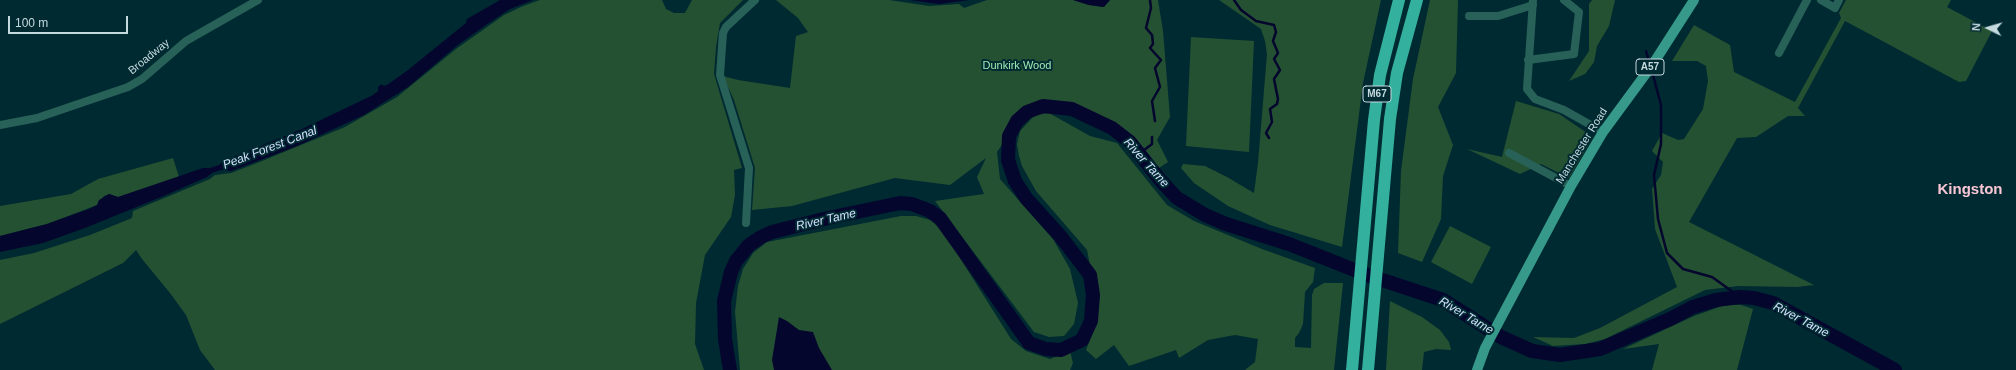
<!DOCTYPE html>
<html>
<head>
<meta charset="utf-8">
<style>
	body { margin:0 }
	#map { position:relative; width:2016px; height:370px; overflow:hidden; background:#002a31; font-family:Arial,sans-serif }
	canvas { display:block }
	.north { position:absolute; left:1968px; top:8px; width:40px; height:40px; -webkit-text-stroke:3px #002a31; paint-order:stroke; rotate:275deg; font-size:11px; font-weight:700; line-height:16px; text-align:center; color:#c5dadf }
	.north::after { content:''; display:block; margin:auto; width:14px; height:18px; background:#c5dadf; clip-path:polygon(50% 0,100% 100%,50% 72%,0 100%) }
	.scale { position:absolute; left:8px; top:16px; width:120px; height:18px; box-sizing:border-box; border:2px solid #c5dadf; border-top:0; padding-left:5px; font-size:12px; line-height:14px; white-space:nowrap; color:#c5dadf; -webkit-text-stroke:3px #002a31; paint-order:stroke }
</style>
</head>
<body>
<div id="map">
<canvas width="2016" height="370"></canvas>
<div class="north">N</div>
<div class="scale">100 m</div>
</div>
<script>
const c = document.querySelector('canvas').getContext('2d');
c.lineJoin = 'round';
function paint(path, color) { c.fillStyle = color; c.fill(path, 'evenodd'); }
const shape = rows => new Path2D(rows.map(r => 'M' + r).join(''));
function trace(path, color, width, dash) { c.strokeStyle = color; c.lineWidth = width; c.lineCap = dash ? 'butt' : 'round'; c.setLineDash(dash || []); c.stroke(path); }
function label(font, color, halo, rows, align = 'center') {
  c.font = font + ' Arial,sans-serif'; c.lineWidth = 4; c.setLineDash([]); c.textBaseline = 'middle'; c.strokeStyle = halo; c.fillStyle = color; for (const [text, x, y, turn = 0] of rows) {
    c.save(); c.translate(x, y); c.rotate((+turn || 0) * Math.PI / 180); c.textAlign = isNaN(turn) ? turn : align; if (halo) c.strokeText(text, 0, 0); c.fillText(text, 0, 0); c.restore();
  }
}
paint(shape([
	[540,0,662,0,666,9,674,13,685,13,692,0,743,0,720,23,716,47,714,74,742,168,734,170,735,195,731,217,705,255,696,303,695,344,704,370,215,370,200,350,186,315,170,293,142,259,136,250,123,263,0,324,0,260,34,253,90,235,132,218,133,211,210,179,215,175,231,173,257,163,345,127,397,97,456,49,504,15,523,6],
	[776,0,889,0,929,6,959,4,964,8,987,0,1073,0,1089,5,1103,7,1110,0,1158,0,1163,31,1170,117,1157,140,1168,162,1153,172,1130,142,1112,128,1072,109,1043,106,1022,116,997,152,1000,179,1053,239,1070,269,1078,303,1074,324,1064,336,1049,337,1034,332,935,201,984,194,977,177,986,158,950,185,895,178,792,206,752,210,755,168,734,100,723,76,738,80,790,88,796,36,808,32,798,18],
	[1219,0,1381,0,1363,83,1342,247,1270,225,1228,206,1194,183,1181,168,1183,164,1205,166,1227,177,1254,193,1258,163,1267,54,1265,41,1261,29],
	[1430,0,1458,0,1456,73,1438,107,1453,145,1443,176,1441,219,1422,262,1398,253,1401,171,1413,79],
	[1592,0,1615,0,1609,26,1597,46,1594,62,1585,74,1569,81,1589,51,1589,4],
	[1846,0,1951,0,1947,7,1992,31,1966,81,1959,82,1845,21,1798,108,1805,116,1788,116,1756,137,1737,138,1689,222,1814,285,1797,287,1738,286,1705,290,1605,339,1585,344,1553,346,1533,337,1574,338,1600,328,1677,287,1655,229,1652,189,1661,175,1663,162,1652,151,1662,133,1678,140,1684,139,1703,109,1708,81,1706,66,1697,61,1672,61,1694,25,1730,45,1734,72,1795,102,1841,18,1839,13],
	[1191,37,1254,41,1249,152,1186,146],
	[1516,101,1559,114,1593,137,1569,178,1541,164,1520,174,1467,149,1502,157],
	[1049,113,1090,136,1117,143,1167,205,1194,221,1262,249,1315,268,1313,282,1305,292,1303,324,1299,333,1295,338,1295,347,1311,348,1312,295,1314,289,1324,283,1343,283,1334,370,1245,370,1255,362,1258,339,1235,335,1208,340,1179,358,1176,350,1129,366,1114,345,1096,359,1086,350,1095,328,1097,300,1087,250,1036,191,1022,166,1019,156,1017,144,1020,131,1035,115],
	[173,158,179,177,118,197,109,194,104,196,97,205,47,224,0,236,0,206,71,194,98,179],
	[901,216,916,216,930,220,943,231,1011,339,1026,351,1050,359,1070,351,1073,363,1070,370,740,370,735,312,738,286,743,269,753,253,767,242],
	[1450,226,1491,247,1472,284,1431,262],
	[1390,301,1422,317,1440,330,1449,342,1451,350,1436,349,1424,352,1422,370,1386,370],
	[1725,305,1741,305,1753,309,1737,370,1652,370,1659,344,1623,349,1694,316]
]), '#255133');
paint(shape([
	[500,0,533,0,510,9,486,25,459,44,408,87,364,115,297,146,231,171,221,170,212,173,207,177,166,195,85,228,43,243,0,252,0,236,47,224,89,209,97,205,99,200,109,194,118,197,203,168,210,168,219,165,223,161,300,130,373,95,378,91,378,87,382,84,383,86,387,85,408,70,466,23,467,19],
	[909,0,969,0,939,4],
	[1073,0,1110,0,1104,7,1089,5],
	[779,317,787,321,799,330,813,332,819,348,832,370,774,370,772,360]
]), '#04062d');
trace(shape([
	[1150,0,1151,8,1146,28,1152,35,1153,44,1150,48,1161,60,1155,68,1160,87,1152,101,1155,121],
	[1234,0,1241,10,1256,21,1274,25,1276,32,1273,41,1278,53,1274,59,1280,70,1274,79,1278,99,1277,104,1270,109,1272,122,1266,133,1269,138],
	[1646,51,1648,58],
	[1653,75,1661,105,1661,144,1654,175,1658,219,1667,253,1683,269,1712,277,1740,297],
	[1139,154,1152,144,1152,137]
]), '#04062d', 2.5);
trace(shape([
	[730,370,725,339,724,301,731,272,736,261,749,245,761,237,772,232,828,218,900,203,912,204,930,211,940,218,1029,343,1046,349,1061,350,1082,340,1091,321,1093,295,1090,275,1061,237,1026,198,1015,181,1008,160,1009,136,1017,121,1027,112,1043,106,1072,109,1112,128,1130,142,1161,181,1177,198,1205,215,1226,224,1289,244,1367,275,1443,300,1501,337,1532,351,1560,355,1600,349,1670,319,1693,307,1716,300,1740,297,1754,298,1773,303,1895,370]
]), '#04062d', 14);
trace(shape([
	[1533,0,1527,89,1535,99,1564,110,1603,132],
	[1821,0,1835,8,1839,0],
	[1469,16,1498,16,1533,5],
	[1779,53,1807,0],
	[1528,60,1574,54,1579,12,1564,0],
	[0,125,37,118,128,87,142,79,186,41,258,0],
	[1509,153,1571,186],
	[746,223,749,168,720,75,723,33,726,27,755,0]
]), '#286158', 8);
trace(shape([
	[1477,370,1485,348,1571,186,1603,132,1653,64,1694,0]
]), '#36998a', 10);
trace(shape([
	[1352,370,1374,120,1380,75,1399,0],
	[1368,370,1390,119,1397,73,1417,0]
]), '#33b09e', 12);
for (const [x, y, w] of [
	[1650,67,28],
	[1377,94,28]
]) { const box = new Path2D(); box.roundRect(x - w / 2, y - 8, w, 16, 3); c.fillStyle = '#002a31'; c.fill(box); trace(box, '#c5dadf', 1); }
label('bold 10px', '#c5dadf', null, [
	["A57",1650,67],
	["M67",1377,94]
]);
label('11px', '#c5dadf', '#002a31', [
	["Broadway",149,57,-39],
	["Manchester Road",1582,146,-58]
]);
label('11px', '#9eeab2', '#002a31', [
	["Dunkirk Wood",1017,66]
]);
label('italic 12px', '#d6e0fe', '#002a31', [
	["Peak Forest Canal",270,148,-21],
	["River Tame",1146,163,48],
	["River Tame",826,220,-13],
	["River Tame",1466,316,31],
	["River Tame",1801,320,28]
]);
label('bold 15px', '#f9c6d5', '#002a31', [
	["Kingston",1970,190]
]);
</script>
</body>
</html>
